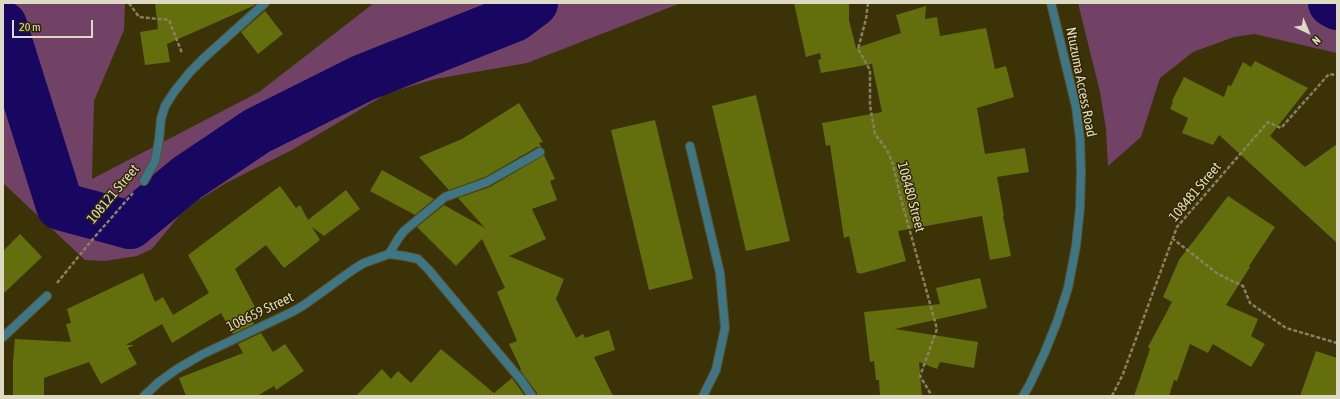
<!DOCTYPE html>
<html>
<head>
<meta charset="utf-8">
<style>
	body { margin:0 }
	#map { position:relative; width:1340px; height:399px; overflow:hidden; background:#3b3208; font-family:"Asap Condensed",sans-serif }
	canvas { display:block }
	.frame { position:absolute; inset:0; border:4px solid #ded9c3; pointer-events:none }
	.north { position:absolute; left:1288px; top:12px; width:40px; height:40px; -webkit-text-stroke:3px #312800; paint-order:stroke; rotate:136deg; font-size:11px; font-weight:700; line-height:16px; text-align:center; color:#ded9c3 }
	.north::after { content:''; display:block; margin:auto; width:14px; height:18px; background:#ded9c3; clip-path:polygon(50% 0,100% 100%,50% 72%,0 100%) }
	.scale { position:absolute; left:12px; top:20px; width:81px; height:18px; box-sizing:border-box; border:2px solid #ded9c3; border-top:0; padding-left:5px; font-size:12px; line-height:14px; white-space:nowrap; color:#ded9c3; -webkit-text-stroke:3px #312800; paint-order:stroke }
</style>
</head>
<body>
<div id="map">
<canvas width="1340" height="399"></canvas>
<div class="frame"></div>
<div class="north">N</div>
<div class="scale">20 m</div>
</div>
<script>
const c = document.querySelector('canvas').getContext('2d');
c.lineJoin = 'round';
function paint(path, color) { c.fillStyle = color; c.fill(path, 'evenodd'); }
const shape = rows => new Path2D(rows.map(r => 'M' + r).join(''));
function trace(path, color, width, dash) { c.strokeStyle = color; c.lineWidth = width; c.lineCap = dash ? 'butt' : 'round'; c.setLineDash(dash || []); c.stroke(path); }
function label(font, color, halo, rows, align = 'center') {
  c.font = font + ' "Asap Condensed",sans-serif'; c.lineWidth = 3; c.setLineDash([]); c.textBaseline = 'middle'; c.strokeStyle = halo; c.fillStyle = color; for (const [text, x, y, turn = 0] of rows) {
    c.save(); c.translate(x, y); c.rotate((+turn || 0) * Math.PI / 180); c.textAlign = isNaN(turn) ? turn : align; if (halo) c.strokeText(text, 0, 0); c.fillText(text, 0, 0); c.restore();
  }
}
paint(shape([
	[3,3,125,3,124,30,94,101,92,179,259,92,374,3,681,3,527,63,435,79,388,93,292,150,226,183,197,201,179,216,152,249,137,256,105,261,85,260,3,183],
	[1078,3,1337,3,1337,53,1254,34,1234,37,1193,52,1160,78,1141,137,1108,166,1106,129,1100,92]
]), '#724166');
trace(shape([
	[1332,3,1337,6],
	[3,25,60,206,130,225,187,178,257,131,363,78,514,18,534,3]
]), '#170761', 48);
paint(shape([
	[155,3,257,3,253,6,167,44,170,62,145,65,140,32,158,29],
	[794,3,849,3,849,20,856,48,901,33,896,15,926,6,925,19,937,17,940,36,986,28,995,69,1006,66,1014,97,977,108,985,154,1025,148,1029,172,997,177,1004,216,1003,216,1011,256,990,260,982,216,898,231,906,261,860,274,860,273,857,273,849,236,844,238,830,145,826,146,822,123,882,112,872,64,821,73,818,60,821,59,820,53,806,57],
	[265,11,283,34,258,54,241,32],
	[1255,61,1308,88,1270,136,1305,167,1337,144,1337,243,1219,135,1213,145,1182,133,1188,118,1170,109,1173,102,1172,101,1184,77,1224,97,1228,85,1231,86,1243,62,1251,67],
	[756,95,790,241,746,251,712,106],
	[519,103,543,142,539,143,541,147,537,147,485,177,449,190,419,157,462,139],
	[655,120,693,279,649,290,611,130],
	[544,155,555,179,550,181,557,200,532,209,546,239,509,256,564,279,556,299,576,338,583,334,585,338,609,330,615,350,594,357,613,396,537,396,537,393,520,370,521,369,509,344,517,341,497,292,505,288,482,239,456,266,417,227,444,205,485,228,458,198,490,187],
	[382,170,434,199,415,215,370,191],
	[280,186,296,208,300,205,308,220,346,190,360,209,324,236,312,227,320,240,284,268,266,245,235,269,255,307,247,312,254,324,233,334,221,313,172,343,162,324,126,345,134,345,128,348,137,364,101,384,89,362,44,378,44,396,13,396,13,361,15,339,71,342,66,324,71,323,67,309,143,273,155,302,163,297,173,315,209,293,188,255],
	[1228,196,1275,227,1249,266,1250,267,1226,305,1258,319,1251,336,1265,344,1251,367,1213,344,1208,353,1190,344,1177,381,1174,380,1169,396,1134,396,1150,349,1148,347,1172,302,1163,297,1179,260],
	[20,234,42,257,3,294,3,251],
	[980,278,987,308,895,329,978,342,974,368,940,362,937,369,919,362,922,396,880,396,879,380,876,380,874,361,870,362,864,312,940,304,936,288],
	[261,333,273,352,285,344,304,371,276,390,274,386,257,396,186,396,179,378,243,353,238,344],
	[441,349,494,393,512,378,525,396,356,396,382,369,391,379,398,371,411,383],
	[1316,351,1337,358,1337,396,1300,396]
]), '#636e0d');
const service = shape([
	[690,146,720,273,725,328,716,370,703,396]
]);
const minor = shape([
	[144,181,155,161,159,140,161,119,165,106,174,92,190,72,205,57,265,3],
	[389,254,398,239,404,231,445,197,487,182,540,152],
	[3,337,47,296],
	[144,396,159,382,177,369,203,354,292,312,304,305,354,269,364,263,389,254,404,256,418,259,428,269,521,380,532,396]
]);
const tertiary = shape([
	[1023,396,1030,384,1044,354,1057,322,1068,288,1076,246,1080,208,1081,171,1080,139,1076,107,1051,3]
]);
trace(service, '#58502a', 10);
trace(minor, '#58502a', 10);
trace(tertiary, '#58502a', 10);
trace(shape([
	[129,3,139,17,169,20,182,53],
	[868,3,866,19,858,49,870,70,870,105,875,134,887,150,893,164,900,195,937,329,920,376,932,396],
	[1172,238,1218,274,1243,286,1250,303,1286,328,1337,343],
	[57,283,92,240,133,193],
	[1112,396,1123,374,1177,227,1268,122,1281,128,1329,74,1337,75]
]), '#888060', 2.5, [4, 2]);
trace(service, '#3e7685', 8);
trace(minor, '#3e7685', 8);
trace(tertiary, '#3e7685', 8);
label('14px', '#ded9c3', '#312800', [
	["Ntuzuma Access Road",1081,82,79],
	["108481 Street",1195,192,-50],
	["108121 Street",113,194,-50],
	["108480 Street",911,197,75],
	["108659 Street",260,312,-26]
]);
</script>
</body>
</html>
